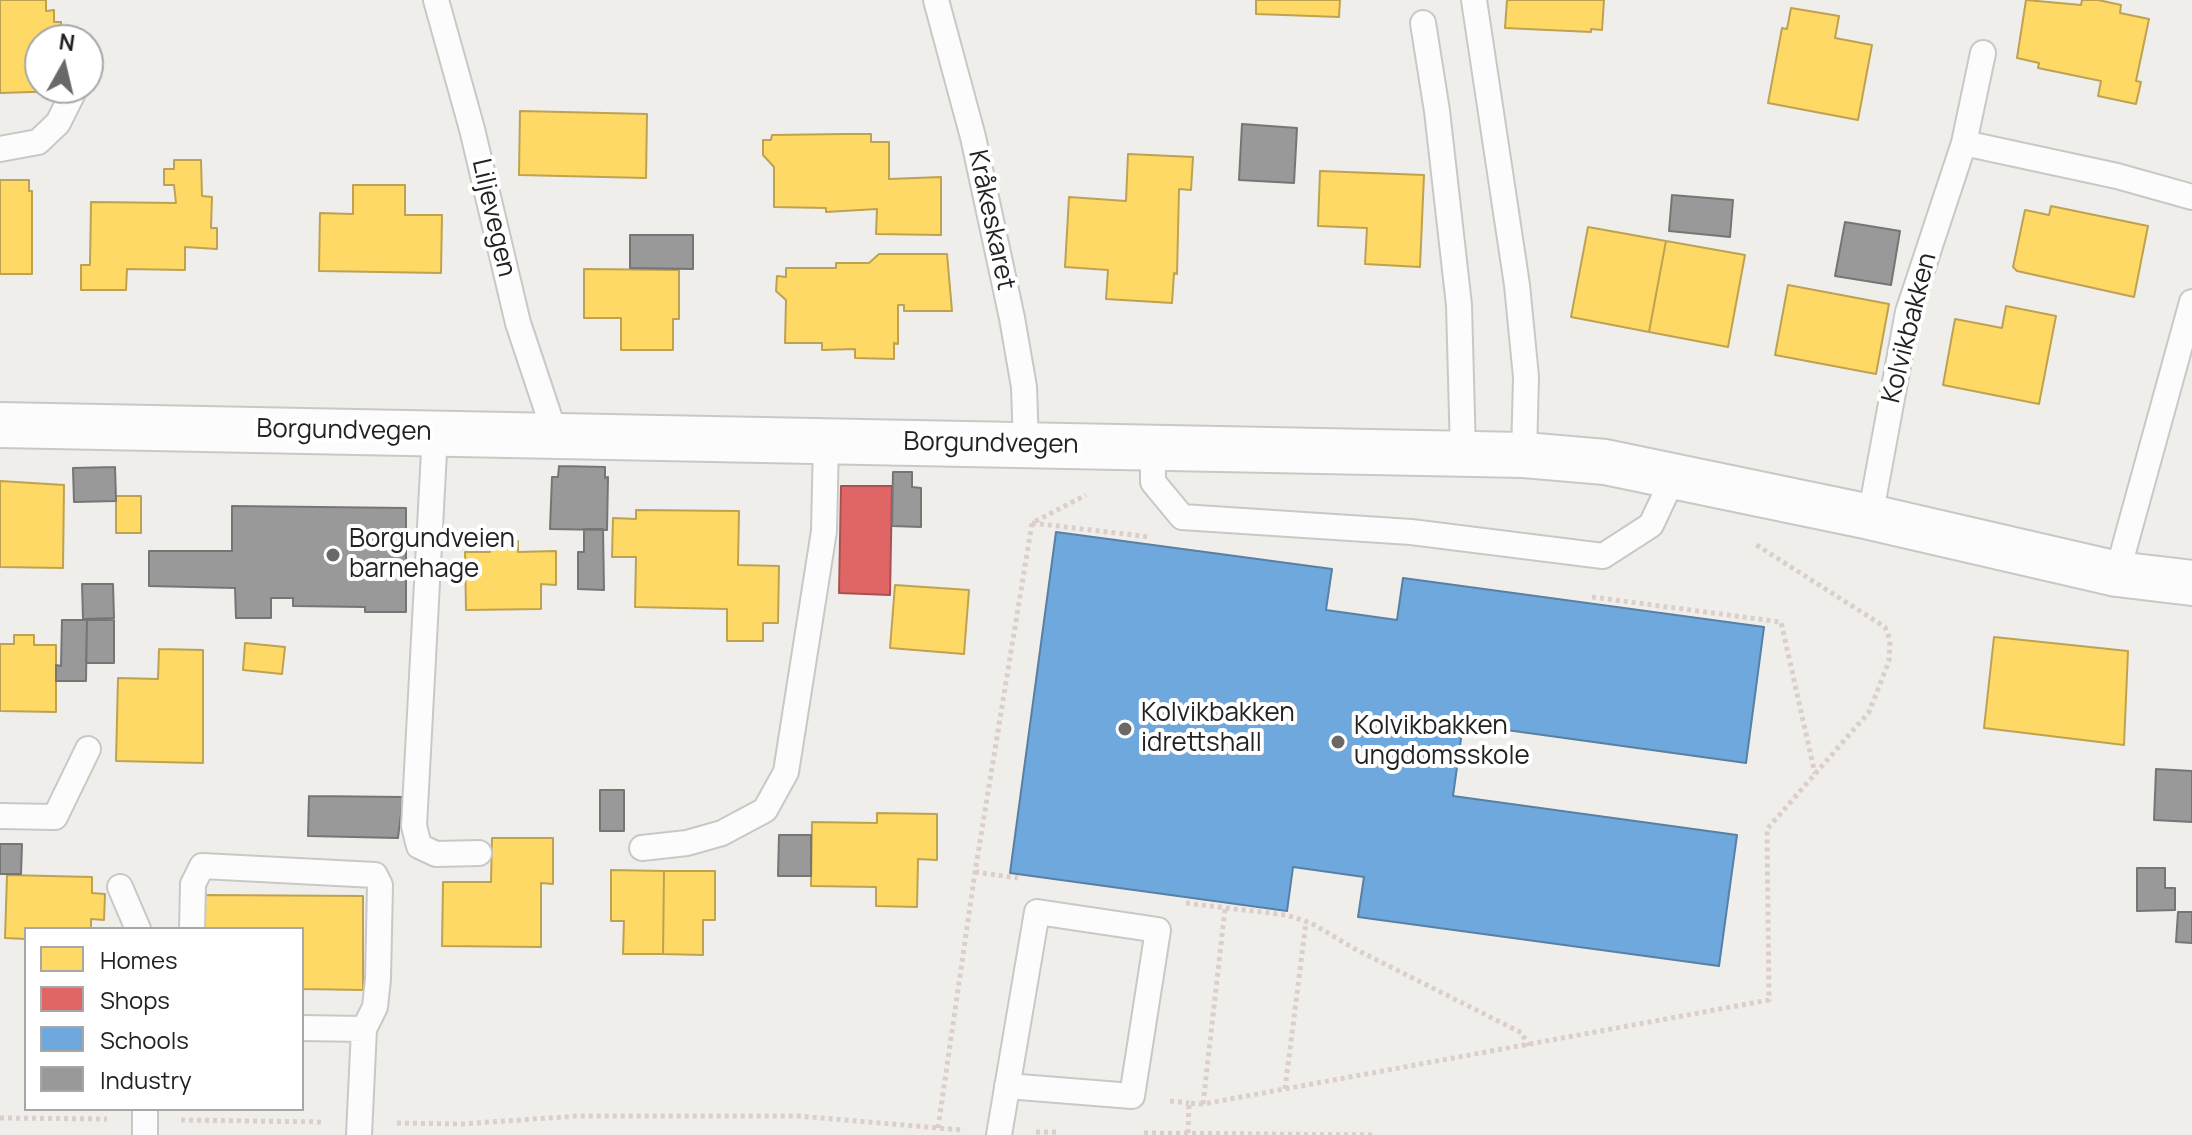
<!DOCTYPE html>
<html>
<head>
<meta charset="utf-8">
<style>
	body { margin:0 }
	#map { position:relative; width:2192px; height:1135px; overflow:hidden; background:#f0eeeb; font-family:Manrope,sans-serif }
	canvas { display:block }
	.legend { position:absolute; left:24px; top:927px; width:280px; height:184px; box-sizing:border-box; background:#fff; border:2px solid #a7a7a7; margin:0; padding:10px 14px; list-style:none; font-size:24px; color:#222 }
	.legend li { display:flex; align-items:center; gap:16px; height:40px }
	.legend b { width:40px; border:2px solid #a7a7a7 }
	.north { position:absolute; left:24px; top:24px; width:80px; height:80px; box-sizing:border-box; background:#fff; border:2px solid #a7a7a7; border-radius:50%; rotate:8deg; font-size:22px; font-weight:700; line-height:32px; text-align:center; color:#222 }
	.north::after { content:''; display:block; margin:auto; width:28px; height:36px; background:#6a6968; clip-path:polygon(50% 0,100% 100%,50% 72%,0 100%) }
</style>
</head>
<body>
<div id="map">
<canvas width="2192" height="1135"></canvas>
<ul class="legend">
<li><b style="height:22px;background:#ffd966"></b>Homes</li>
<li><b style="height:22px;background:#e06666"></b>Shops</li>
<li><b style="height:22px;background:#6fa8dc"></b>Schools</li>
<li><b style="height:22px;background:#999"></b>Industry</li>
</ul>
<div class="north">N</div>
</div>
<script>
const c = document.querySelector('canvas').getContext('2d');
c.lineJoin = 'round';
function paint(path, color) { c.fillStyle = color; c.fill(path, 'evenodd'); }
const shape = rows => new Path2D(rows.map(r => 'M' + r).join(''));
function trace(path, color, width, dash) { c.strokeStyle = color; c.lineWidth = width; c.lineCap = dash ? 'butt' : 'round'; c.setLineDash(dash || []); c.stroke(path); }
function label(font, color, halo, rows, align = 'center') {
  c.font = font + ' Manrope,sans-serif'; c.lineWidth = 8; c.setLineDash([]); c.textBaseline = 'middle'; c.strokeStyle = halo; c.fillStyle = color; for (const [text, x, y, turn = 0] of rows) {
    c.save(); c.translate(x, y); c.rotate((+turn || 0) * Math.PI / 180); c.textAlign = isNaN(turn) ? turn : align; if (halo) c.strokeText(text, 0, 0); c.fillText(text, 0, 0); c.restore();
  }
}
const homes = shape([
	[0,0,46,0,46,11,54,10,54,22,61,22,61,40,40,40,40,88,63,88,63,91,0,93,0,0],
	[1256,0,1340,0,1339,17,1256,14,1256,0],
	[1507,0,1604,0,1602,30,1591,29,1591,32,1505,28,1507,0],
	[2026,0,2081,5,2082,0,2098,0,2121,5,2120,13,2149,19,2136,81,2141,82,2136,104,2098,96,2101,81,2038,68,2039,63,2017,58,2026,0],
	[1791,8,1839,16,1835,38,1872,45,1858,120,1768,103,1782,28,1787,29,1791,8],
	[520,111,647,114,646,178,519,175,520,111],
	[846,134,871,134,871,142,889,142,889,179,941,177,941,235,876,234,877,209,826,212,826,208,774,207,774,167,763,155,763,140,771,140,772,135,846,134],
	[1128,154,1193,157,1191,190,1179,189,1177,274,1174,273,1172,303,1106,299,1108,270,1065,267,1069,197,1126,201,1128,154],
	[174,160,201,160,202,196,212,197,211,228,217,228,217,249,185,247,185,270,127,269,126,290,81,290,81,265,90,265,91,202,176,203,174,185,164,185,164,169,174,169,174,160],
	[1320,171,1424,175,1420,267,1365,264,1367,228,1318,226,1320,171],
	[0,180,29,180,29,191,32,191,32,274,0,274,0,180],
	[353,185,405,185,405,215,442,215,441,273,319,271,320,213,353,214,353,185],
	[2051,206,2148,226,2134,297,2017,271,2013,267,2025,210,2049,215,2051,206],
	[1588,227,1666,241,1649,332,1571,317,1588,227],
	[1666,241,1745,255,1728,347,1649,332,1666,241],
	[879,254,947,254,952,311,904,311,904,305,898,305,898,344,894,343,894,359,855,358,855,349,822,350,822,343,785,343,786,300,776,291,777,276,786,277,786,268,836,268,836,263,869,263,879,254],
	[584,269,679,270,679,319,673,319,673,350,621,350,621,318,584,318,584,269],
	[1788,285,1889,304,1876,374,1775,355,1788,285],
	[2006,306,2056,316,2039,404,1943,385,1955,319,2002,328,2006,306],
	[0,481,64,485,63,568,0,567,0,481],
	[116,496,141,496,141,533,116,533,116,496],
	[636,510,739,511,738,565,779,566,778,623,763,623,763,641,727,641,727,609,635,607,636,557,612,557,613,518,636,519,636,510],
	[490,541,518,541,518,552,556,551,556,585,541,584,541,609,466,610,465,552,490,552,490,541],
	[895,585,969,590,964,654,890,648,895,585],
	[14,635,34,635,34,645,56,645,56,712,0,711,0,644,14,644,14,635],
	[1994,637,2128,651,2124,745,1984,728,1994,637],
	[245,643,285,647,282,674,243,670,245,643],
	[159,649,203,650,203,763,116,761,118,678,158,679,159,649],
	[877,813,937,814,937,860,918,859,917,907,876,906,876,887,811,886,812,822,877,823,877,813],
	[492,838,553,838,553,884,541,883,541,947,442,946,443,882,491,882,492,838],
	[611,870,664,871,663,954,623,954,624,921,611,921,611,870],
	[664,871,715,871,715,920,703,920,703,955,663,954,664,871],
	[7,875,92,877,92,893,105,894,104,920,91,919,91,929,26,929,26,939,5,938,7,875],
	[205,895,363,896,363,990,302,989,302,929,205,929,205,895]
]);
paint(homes, '#ffd966');
trace(homes, '#bda252', 2);
const shops = shape([
	[841,486,892,486,890,595,839,593,841,486]
]);
paint(shops, '#e06666');
trace(shops, '#a75252', 2);
const schools = shape([
	[1056,532,1332,569,1326,610,1397,620,1403,578,1764,627,1746,763,1463,724,1453,796,1737,835,1719,966,1358,917,1364,877,1293,867,1287,911,1010,873,1056,532]
]);
paint(schools, '#6fa8dc');
trace(schools, '#5880a4', 2);
const industry = shape([
	[1242,124,1297,128,1294,183,1239,180,1242,124],
	[1672,195,1733,200,1730,237,1669,231,1672,195],
	[1845,222,1900,231,1891,285,1835,276,1845,222],
	[630,235,693,235,693,269,630,268,630,235],
	[559,466,605,467,605,478,608,477,607,530,550,529,552,477,558,477,559,466],
	[115,467,116,501,74,502,73,468,115,467],
	[893,472,912,472,912,487,921,488,921,527,892,526,893,472],
	[232,506,406,508,406,612,365,612,365,607,293,606,293,598,271,598,271,618,236,618,235,588,149,586,149,551,232,551,232,506],
	[584,529,603,529,604,590,578,589,578,552,584,552,584,529],
	[82,584,113,584,114,618,83,619,82,584],
	[62,620,87,620,86,681,56,681,56,665,61,666,62,620],
	[87,620,114,620,114,663,86,663,87,620],
	[2156,769,2192,771,2192,822,2154,820,2156,769],
	[600,790,624,790,624,831,600,831,600,790],
	[309,796,403,797,398,838,308,836,309,796],
	[779,835,811,835,811,876,778,876,779,835],
	[0,844,22,844,21,874,0,874,0,844],
	[2137,868,2165,868,2165,888,2175,888,2175,910,2137,911,2137,868],
	[2178,912,2192,912,2192,943,2176,942,2178,912]
]);
paint(industry, '#999');
trace(industry, '#757575', 2);
const lane = shape([
	[436,0,472,129,518,323,555,434],
	[936,0,973,137,1012,318,1024,387,1026,444],
	[1474,0,1517,285,1526,377,1524,455],
	[1423,23,1437,111,1459,305,1463,453],
	[1964,143,2117,176,2192,197],
	[0,149,38,142,58,123,72,95],
	[435,433,414,826,419,846,436,854,479,853],
	[1153,447,1153,482,1182,517,1411,532,1603,556,1651,525,1674,476],
	[1870,517,1908,312,1964,143,1983,53],
	[2117,574,2192,302],
	[0,816,55,817,88,749],
	[642,848,687,843,722,833,765,810,786,772,824,531,826,441],
	[120,887,138,929],
	[192,929,193,884,202,866,375,875,380,885,378,979,375,1007,364,1029],
	[302,1028,364,1029,359,1135],
	[145,1135,145,1109],
	[999,1135,1037,912,1158,930,1132,1096,1007,1086]
]);
const street = shape([
	[0,425,1524,455,1605,462,1870,517,2117,574,2192,583]
]);
trace(lane, '#c9c8c7', 28);
trace(street, '#c9c8c7', 48);
trace(shape([
	[1032,523,1150,537],
	[1592,597,1781,622,1815,774],
	[975,872,1018,878],
	[1186,903,1286,915,1311,923,1355,949,1522,1033,1528,1046],
	[1285,1089,1306,922],
	[1170,1101,1189,1103],
	[1203,1104,1225,909],
	[0,1118,107,1119],
	[181,1120,323,1122],
	[397,1123,461,1124,578,1116,798,1116,962,1130],
	[938,1128,975,872,1032,523,1086,495],
	[1036,1132,1058,1132],
	[1144,1133,1375,1135],
	[1188,1133,1189,1103,1203,1104,1769,1000,1767,829,1869,712,1889,661,1890,640,1885,627,1755,544]
]), '#dccecd', 5, [4, 4]);
trace(lane, '#fdfcfc', 24);
trace(street, '#fdfcfc', 44);
for (const [x, y, r, color] of [
	[333,555,8,"#6a6968"],
	[1125,729,8,"#6a6968"],
	[1338,742,8,"#6a6968"]
]) { const dot = new Path2D(); dot.arc(x, y, r, 0, 2 * Math.PI); c.fillStyle = color; c.fill(dot); trace(dot, '#fff', 3); }
label('26px', '#222', '#fff', [
	["Liljevegen",493,218,77],
	["Kråkeskaret",991,220,78],
	["Kolvikbakken",1910,328,-76],
	["Borgundvegen",344,431,1],
	["Borgundvegen",991,444,1]
]);
label('26px', '#222', '#fff', [
	["Borgundveien",349,540],
	["barnehage",349,570],
	["Kolvikbakken",1141,714],
	["idrettshall",1141,744],
	["Kolvikbakken",1354,727],
	["ungdomsskole",1354,757]
], 'left');
</script>
</body>
</html>
